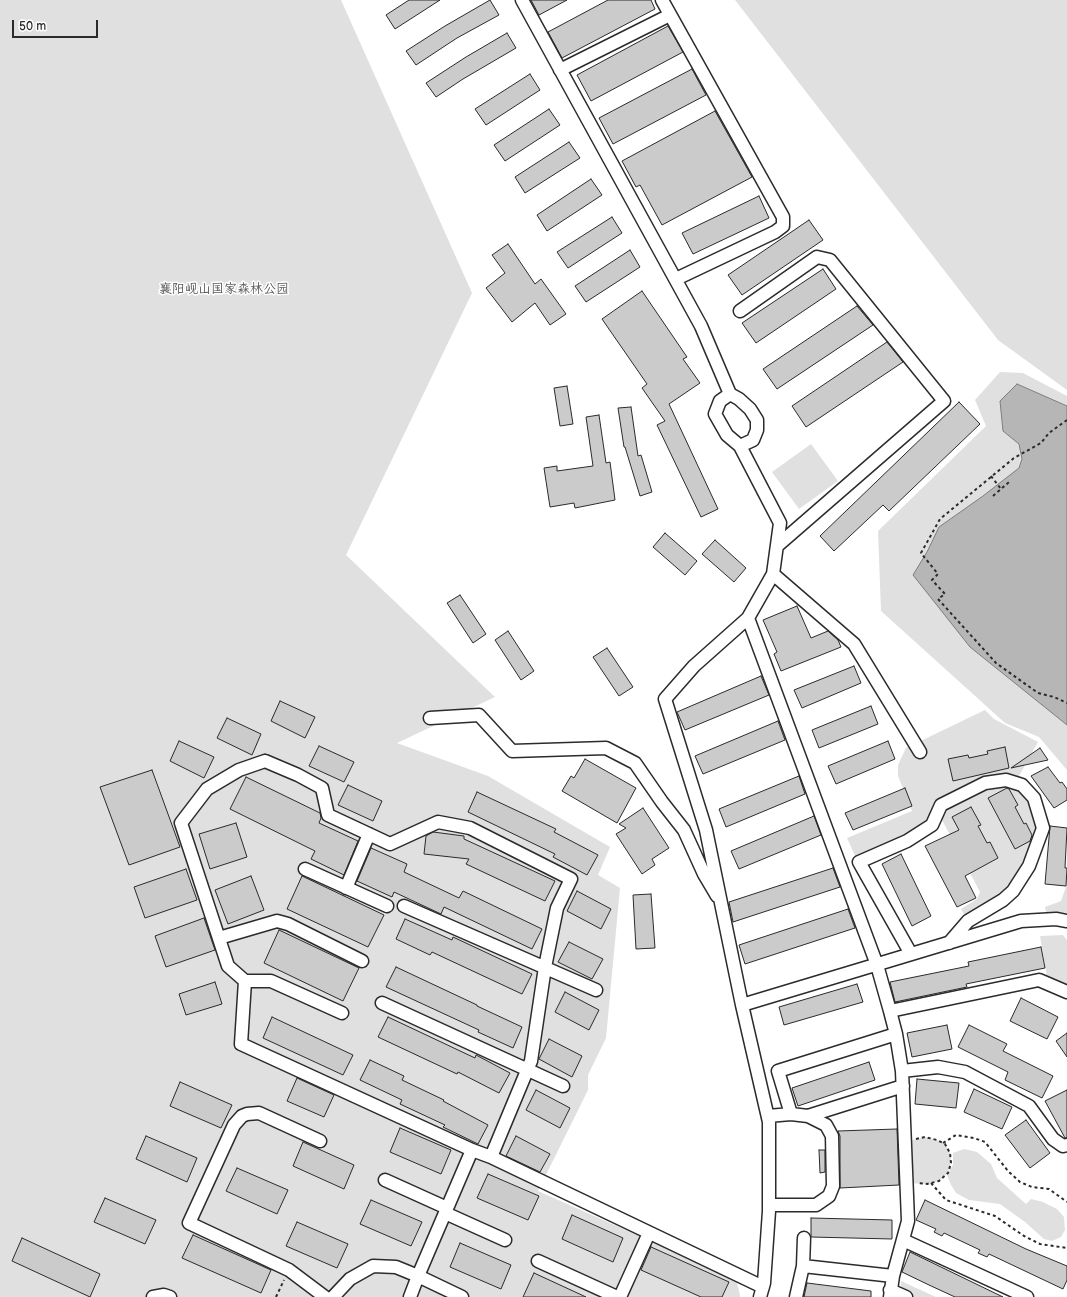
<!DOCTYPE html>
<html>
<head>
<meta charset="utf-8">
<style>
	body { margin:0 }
	#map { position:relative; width:1067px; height:1297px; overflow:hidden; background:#fff; font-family:"Balsamiq Sans",sans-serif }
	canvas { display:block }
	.scale { position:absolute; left:12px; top:20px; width:86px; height:18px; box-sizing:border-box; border:2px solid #2b2b2b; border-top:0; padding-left:5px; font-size:12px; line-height:14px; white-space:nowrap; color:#2b2b2b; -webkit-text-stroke:3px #fff; paint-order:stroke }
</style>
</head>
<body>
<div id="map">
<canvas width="1067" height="1297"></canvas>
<div class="scale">50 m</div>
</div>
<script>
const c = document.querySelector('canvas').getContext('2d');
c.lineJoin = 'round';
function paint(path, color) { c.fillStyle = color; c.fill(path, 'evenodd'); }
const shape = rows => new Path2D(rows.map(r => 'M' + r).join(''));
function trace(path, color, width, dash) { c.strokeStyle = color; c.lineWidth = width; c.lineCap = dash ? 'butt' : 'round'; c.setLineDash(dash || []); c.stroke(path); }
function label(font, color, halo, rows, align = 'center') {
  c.font = font + ' "Balsamiq Sans","LXGW WenKai TC",sans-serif'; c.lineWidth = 3; c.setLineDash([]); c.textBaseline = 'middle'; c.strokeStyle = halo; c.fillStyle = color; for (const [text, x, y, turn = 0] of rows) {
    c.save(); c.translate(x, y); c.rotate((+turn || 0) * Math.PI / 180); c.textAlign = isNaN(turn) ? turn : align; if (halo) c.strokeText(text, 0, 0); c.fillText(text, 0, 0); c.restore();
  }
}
paint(shape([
	[0,0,341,0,472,293,346,555,495,697,397,743,488,776,610,847,598,875,620,888,606,1038,588,1075,588,1090,538,1191,736,1279,740,1295,740,1297,0,1297],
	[735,0,1067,0,1067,390,998,340],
	[1000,372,1023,373,1067,396,1067,770,1039,737,1005,723,881,611,878,531,986,426,975,400],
	[811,444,838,481,799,509,772,472],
	[985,710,994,719,1038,742,1019,776,1013,778,983,779,946,796,936,804,927,819,920,827,856,858,847,838,912,811,898,776,898,765,906,748],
	[1005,783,1019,788,1029,797,1039,832,1009,887,986,906,966,918,961,909,977,899,980,892,942,820,941,813,945,807,983,789],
	[1067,884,1067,917,1046,912,1045,907,1061,901],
	[1063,935,1067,940,1067,986,1047,977,1040,936],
	[925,1137,937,1140,945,1144,950,1153,951,1163,948,1173,939,1181,927,1184,906,1183,905,1142],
	[964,1149,977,1152,991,1164,997,1178,1026,1204,1031,1199,1043,1202,1057,1209,1064,1217,1065,1230,1061,1237,1052,1241,1044,1239,1025,1222,1000,1204,969,1200,956,1193,951,1185,947,1175,953,1165,953,1153],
	[901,1281,936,1297,900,1297]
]), '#e0e0e0');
const water = shape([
	[1017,384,1067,406,1067,725,970,647,913,575,927,552,939,527,983,496,1019,468,1022,459,1019,444,1003,431,1000,401,1017,384]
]);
paint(water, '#b6b6b6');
trace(water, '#7e7e7e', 1);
const building = shape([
	[409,0,440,0,395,29,386,15,409,0],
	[490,0,499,15,457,38,416,65,406,51,445,26,490,0],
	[531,0,567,0,539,15,531,0],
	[608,0,651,0,655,9,562,58,548,32,608,0],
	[668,26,683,52,591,101,577,75,668,26],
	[507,33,516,48,463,79,436,97,426,83,466,57,507,33],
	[692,69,706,95,613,144,599,118,692,69],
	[530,74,540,90,486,125,475,109,530,74],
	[549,109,560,125,505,161,494,145,549,109],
	[715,111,752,177,662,225,640,185,636,187,622,161,715,111],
	[569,142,580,158,525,193,515,177,569,142],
	[591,179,602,195,547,231,537,215,591,179],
	[759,196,769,218,693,254,682,233,759,196],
	[612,217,622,233,568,268,557,252,612,217],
	[809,220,823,240,742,295,728,275,809,220],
	[508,244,535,284,541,279,566,314,550,325,535,303,512,322,486,288,505,273,492,255,508,244],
	[630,250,640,267,586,302,575,286,630,250],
	[823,269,836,289,756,343,742,323,823,269],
	[642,291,687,357,683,359,700,383,669,404,718,509,701,517,657,425,665,421,642,388,647,384,602,319,642,291],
	[857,306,873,325,777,389,763,369,857,306],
	[887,342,903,362,806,427,792,406,887,342],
	[567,386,573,424,560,426,554,388,567,386],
	[959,402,980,424,889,511,883,505,834,551,820,536,959,402],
	[631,407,638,456,641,455,652,492,640,496,625,447,624,447,618,408,631,407],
	[599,415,606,463,610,462,615,500,575,508,574,503,550,507,544,468,557,466,557,471,593,466,586,417,599,415],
	[665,533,697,561,685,575,653,547,665,533],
	[715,540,746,568,734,582,702,554,715,540],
	[460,595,486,634,473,643,447,603,460,595],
	[797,606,811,638,828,631,838,640,841,647,781,671,774,654,777,652,763,620,797,606],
	[508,631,534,671,521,680,495,640,508,631],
	[607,648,633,687,619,696,593,657,607,648],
	[854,666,861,683,802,708,794,690,854,666],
	[761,676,769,695,685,730,677,712,761,676],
	[280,701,315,717,305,738,271,721,280,701],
	[871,706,878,724,819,748,812,730,871,706],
	[227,718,261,734,252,755,217,738,227,718],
	[778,721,785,740,703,774,695,756,778,721],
	[179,741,214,757,204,778,170,761,179,741],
	[888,741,895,759,836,784,828,766,888,741],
	[319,746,354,762,344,782,309,766,319,746],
	[1005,747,1009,768,953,781,948,759,968,755,969,758,988,754,987,751,1005,747],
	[1040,748,1048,760,1011,768,1040,748],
	[585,759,636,788,617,823,562,791,571,776,574,778,585,759],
	[1048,767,1060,783,1062,782,1067,789,1067,800,1054,808,1031,776,1048,767],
	[152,770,180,847,129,865,100,787,152,770],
	[799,776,805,794,726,827,719,809,799,776],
	[246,777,320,813,321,818,319,823,358,841,344,875,311,859,315,851,230,809,246,777],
	[348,785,382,801,373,821,338,805,348,785],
	[905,788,912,806,853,830,845,813,905,788],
	[1007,788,1009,789,1018,805,1015,807,1024,824,1026,823,1032,835,1030,841,1015,849,988,798,1007,788],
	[477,792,556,829,554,832,598,855,587,875,553,857,555,854,468,812,477,792],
	[971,807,981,825,978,826,987,843,990,842,998,858,965,876,976,898,957,907,925,846,959,830,952,817,971,807],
	[643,808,669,848,652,859,655,865,642,874,616,834,626,828,619,824,643,808],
	[814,816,821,835,739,869,731,851,814,816],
	[236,823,247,857,210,869,199,834,236,823],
	[1050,826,1067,828,1065,868,1067,868,1066,886,1045,884,1050,826],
	[433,832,464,836,464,839,555,881,545,901,466,864,469,859,424,854,426,836,433,832],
	[371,848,407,864,404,872,459,898,463,891,542,929,532,949,444,907,441,914,394,892,392,897,357,881,371,848],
	[901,854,931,916,912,926,882,864,901,854],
	[833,868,840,887,733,922,729,902,833,868],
	[186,869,197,900,145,918,134,887,186,869],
	[251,876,264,910,228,924,215,890,251,876],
	[302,876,384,915,368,947,287,909,302,876],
	[577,891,611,909,601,929,567,911,577,891],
	[651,894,655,948,636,949,633,895,651,894],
	[848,909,855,928,745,964,739,945,848,909],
	[204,918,215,950,166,967,155,936,204,918],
	[405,919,452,940,453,937,532,974,522,994,432,952,430,955,396,939,405,919],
	[279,930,359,968,343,1001,264,963,279,930],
	[569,942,603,959,592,979,558,962,569,942],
	[1041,947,1045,968,966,984,967,987,895,1002,890,982,969,966,968,962,1041,947],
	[396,967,477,1005,477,1006,522,1027,513,1048,478,1032,479,1030,386,987,396,967],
	[215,982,222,1004,186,1015,179,994,215,982],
	[857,984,863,1002,784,1025,779,1007,857,984],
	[565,992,599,1010,589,1030,555,1012,565,992],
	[1021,998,1058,1017,1047,1039,1010,1021,1021,998],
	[272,1017,353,1055,343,1075,263,1038,272,1017],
	[388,1017,475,1058,476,1055,510,1073,499,1093,458,1072,457,1074,378,1037,388,1017],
	[947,1025,952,1049,912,1057,907,1033,947,1025],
	[969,1025,1007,1044,1003,1051,1053,1076,1042,1098,1005,1080,1008,1072,958,1047,969,1025],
	[1067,1033,1067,1057,1056,1041,1067,1033],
	[549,1039,582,1056,572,1077,539,1059,549,1039],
	[370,1060,404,1076,402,1080,444,1100,443,1101,488,1125,478,1144,443,1127,445,1125,400,1104,402,1100,360,1080,370,1060],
	[869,1062,875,1080,798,1106,792,1088,869,1062],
	[297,1078,334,1095,324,1117,287,1101,297,1078],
	[917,1079,959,1083,956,1108,915,1104,917,1079],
	[180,1082,232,1105,221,1128,170,1106,180,1082],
	[974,1089,1012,1107,1002,1129,964,1112,974,1089],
	[536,1090,570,1108,560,1128,526,1110,536,1090],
	[1067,1090,1067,1138,1065,1138,1045,1101,1067,1090],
	[1026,1120,1050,1153,1030,1168,1005,1135,1026,1120],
	[400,1128,451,1150,441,1174,390,1152,400,1128],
	[897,1129,899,1185,840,1188,840,1136,838,1131,897,1129],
	[146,1136,197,1158,187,1182,136,1159,146,1136],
	[516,1136,550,1154,540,1172,506,1156,516,1136],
	[303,1142,354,1165,344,1189,293,1166,303,1142],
	[819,1150,825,1150,825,1172,820,1173,819,1150],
	[237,1168,288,1190,277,1214,226,1191,237,1168],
	[488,1174,539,1196,528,1220,477,1198,488,1174],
	[105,1198,156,1220,145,1244,94,1222,105,1198],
	[371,1200,422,1222,411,1246,360,1224,371,1200],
	[925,1200,1026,1249,1067,1266,1067,1280,1063,1289,989,1254,987,1257,978,1253,980,1250,944,1233,942,1236,934,1232,936,1229,916,1220,925,1200],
	[572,1215,623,1238,613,1262,562,1239,572,1215],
	[811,1218,892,1220,892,1239,811,1237,811,1218],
	[297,1222,348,1244,337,1268,286,1246,297,1222],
	[193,1235,271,1270,261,1293,182,1258,193,1235],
	[22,1238,100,1274,90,1297,12,1261,22,1238],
	[460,1243,511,1265,501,1289,450,1267,460,1243],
	[651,1247,729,1282,722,1297,701,1297,641,1270,651,1247],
	[910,1252,1003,1297,955,1297,929,1285,902,1272,910,1252],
	[534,1273,586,1297,523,1297,534,1273],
	[807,1283,871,1291,871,1297,804,1297,807,1283]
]);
paint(building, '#cbcbcb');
trace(building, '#2b2b2b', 1);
const minor = shape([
	[522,0,701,326,730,394],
	[662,0,783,217,783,226,775,232,676,279],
	[560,70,670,15],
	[740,311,817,257,830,260,944,401,777,546],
	[730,394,739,399,750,409,757,420,757,430,753,440,740,446,727,435,715,414,720,401,730,394],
	[740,446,780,523,773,574,748,618,694,666,665,699,706,830,742,1005,769,1122,769,1211,764,1283,760,1297],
	[773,574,854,644,920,752],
	[748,618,877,965,890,1011],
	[430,718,479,715,512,751,606,748,635,763,662,802,684,830,704,874,717,896],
	[265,761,298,775,322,788,328,815,390,844,438,822,470,828,571,879,557,908,545,967,531,1061,491,1157,472,1150,241,1044,245,981,228,966,181,823,207,789,239,770,265,761],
	[305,869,387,906],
	[346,888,369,834],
	[404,906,596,990],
	[219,938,277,921,288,924,362,961],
	[911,954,859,862,907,841,932,825,941,805,985,783,1006,780,1022,785,1034,798,1043,828,1029,866,1013,891,1003,900,968,921,949,943],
	[245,981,271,981,342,1013],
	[382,1003,563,1086],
	[742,1005,1021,921,1056,919,1067,921],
	[896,1034,778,1071,791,1114,808,1116,903,1086],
	[902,1071,938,1067,965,1072,1029,1106,1053,1139,1063,1146,1067,1145],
	[768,1116,791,1114],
	[320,1141,259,1113,247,1114,242,1116,234,1125,189,1223,289,1270,325,1297],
	[491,1157,763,1287],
	[385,1180,447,1208],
	[769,1205,816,1205,829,1196,833,1186,832,1136,826,1125,808,1116],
	[445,1213,505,1240],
	[903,1240,1027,1297],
	[538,1261,617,1297],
	[803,1266,893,1276,908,1221,902,1071,896,1034,890,1011,1039,980,1067,992],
	[890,1290,906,1297],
	[153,1297,164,1295,170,1297],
	[333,1297,350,1279,373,1266,396,1267,418,1276,472,1150],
	[410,1297,418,1276,462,1297],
	[620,1297,649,1233],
	[796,1297,803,1266,804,1238],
	[890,1297,893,1276]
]);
trace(minor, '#2b2b2b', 15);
trace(shape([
	[1067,420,1049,433,1041,443,1014,458,940,519,921,553,938,574,932,580,945,594,938,599,996,663,1038,693,1054,697,1067,703],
	[991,476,1001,489],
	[993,496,1009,482],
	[916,1139,925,1137,937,1140,945,1144,950,1153,951,1163,948,1173,939,1181,927,1184,918,1183],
	[943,1143,956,1135,974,1138,985,1142,1008,1171,1020,1182,1032,1187,1049,1189,1067,1202],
	[931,1183,946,1200,995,1216,1024,1236,1040,1244,1067,1248],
	[276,1297,284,1280]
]), '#2b2b2b', 2, [3, 3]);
trace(minor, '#fff', 12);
label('13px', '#585858', '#fff', [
	["襄阳岘山国家森林公园",224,290]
]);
</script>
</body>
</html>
